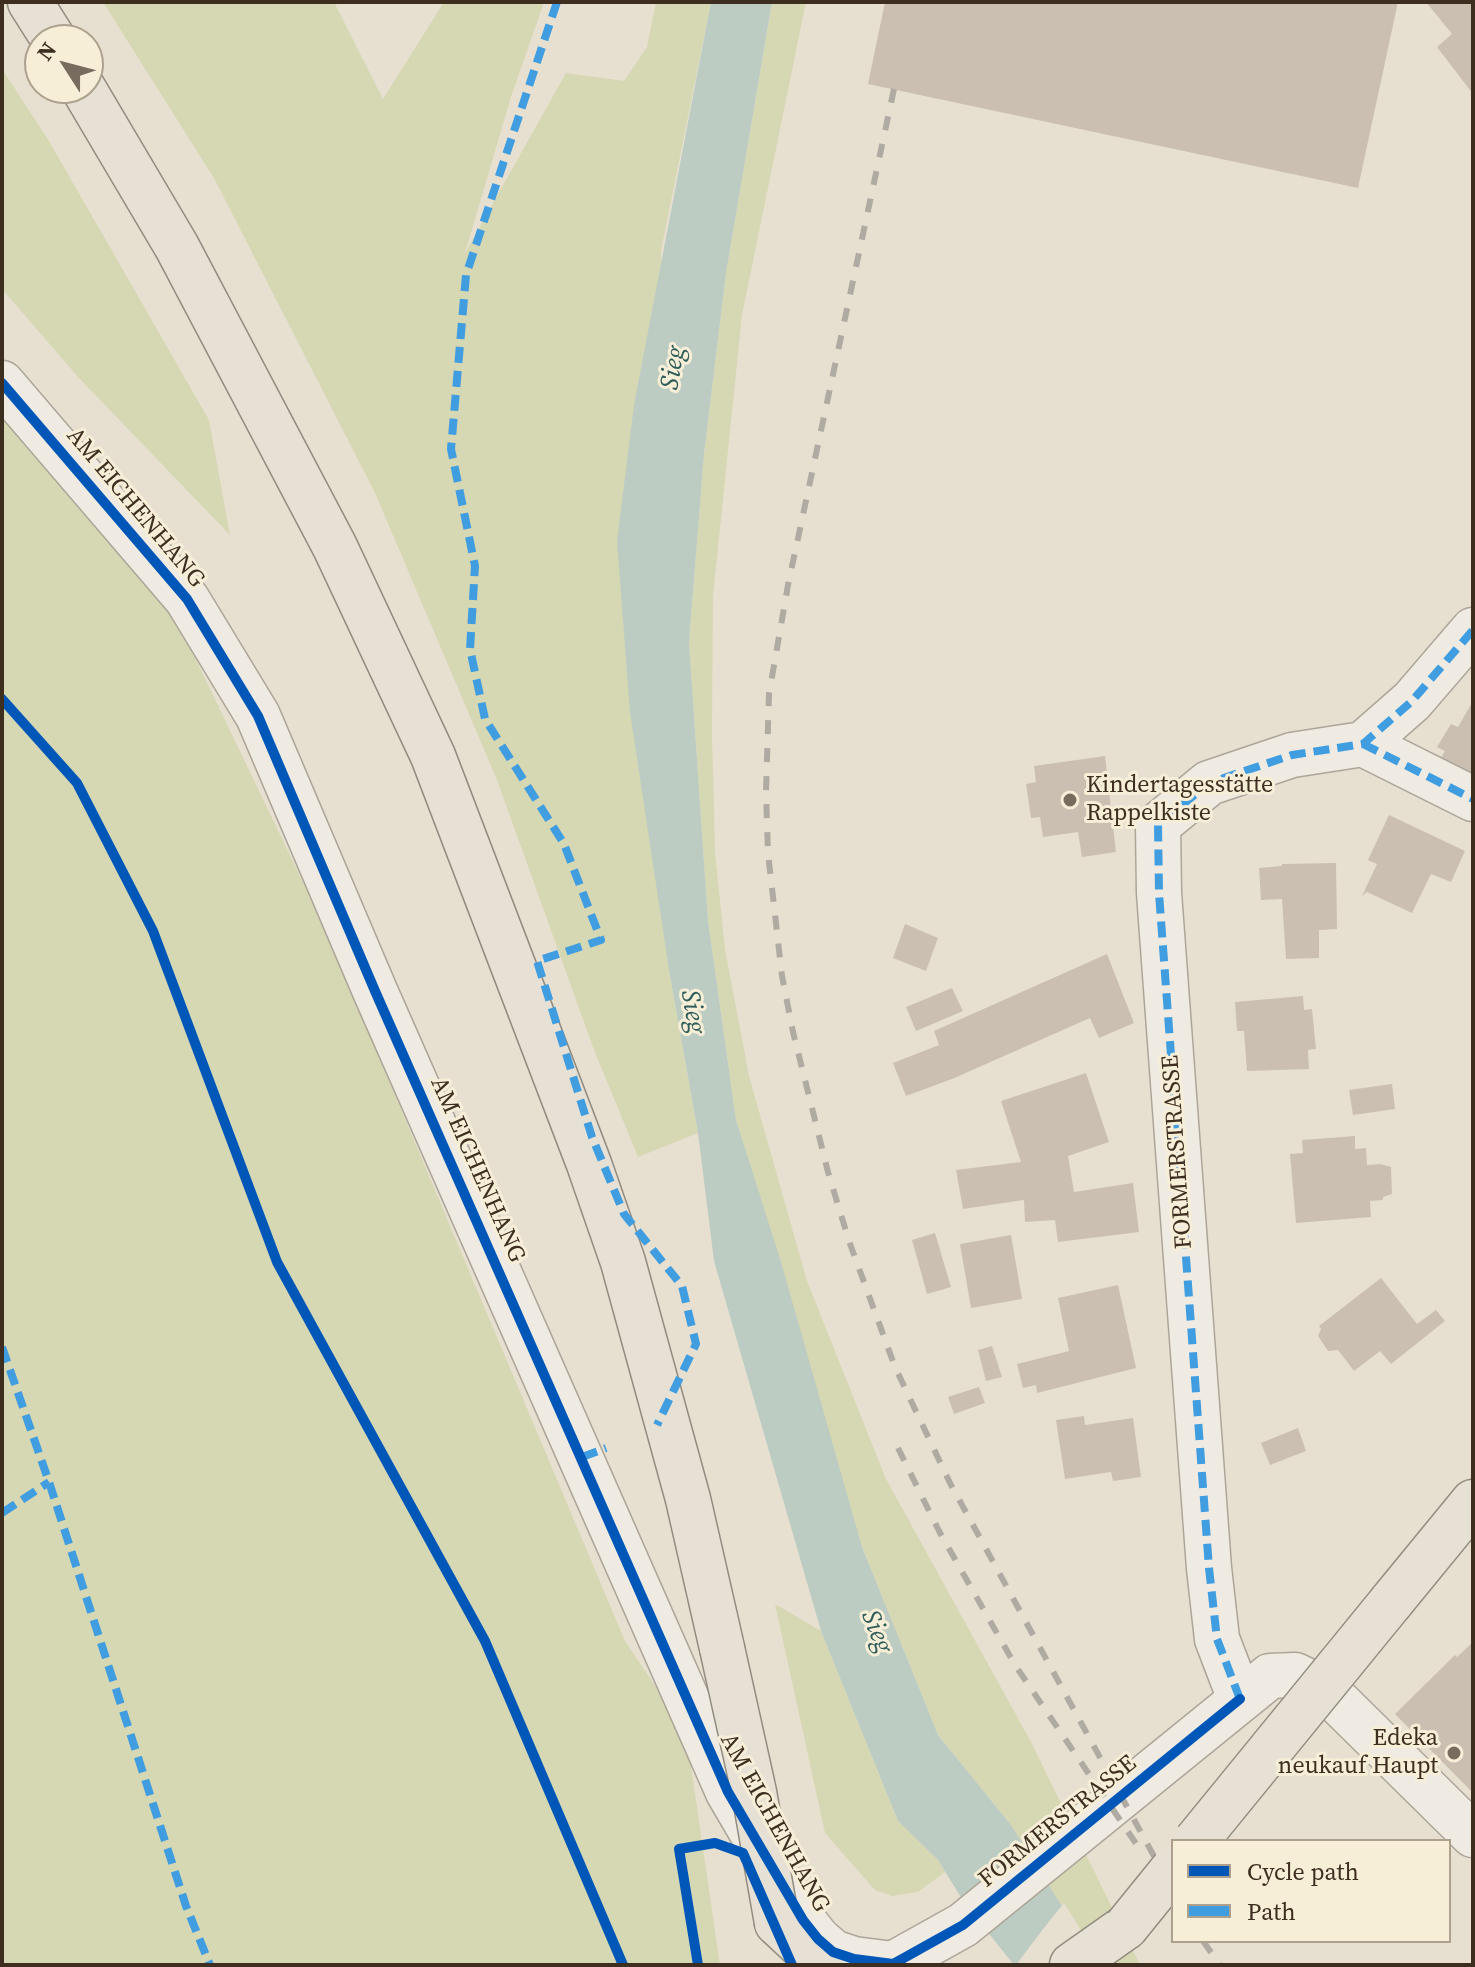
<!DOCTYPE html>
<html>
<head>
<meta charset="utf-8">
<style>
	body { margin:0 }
	#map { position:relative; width:1475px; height:1967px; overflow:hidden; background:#e7e0d1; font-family:"Source Serif 4",serif }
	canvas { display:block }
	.frame { position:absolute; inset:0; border:4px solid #3d2e20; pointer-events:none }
	.legend { position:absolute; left:1171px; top:1839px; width:280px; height:104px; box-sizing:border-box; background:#f7eed8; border:2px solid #ada18e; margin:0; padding:10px 14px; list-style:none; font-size:24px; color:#3d2e20 }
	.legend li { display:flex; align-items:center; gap:16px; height:40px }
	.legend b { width:40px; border:2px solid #ada18e }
	.north { position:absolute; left:24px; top:24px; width:80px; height:80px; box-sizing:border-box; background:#f7eed8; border:2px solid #ada18e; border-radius:50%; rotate:306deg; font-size:22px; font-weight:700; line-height:32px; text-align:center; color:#3d2e20 }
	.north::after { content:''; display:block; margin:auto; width:28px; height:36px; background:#786c5e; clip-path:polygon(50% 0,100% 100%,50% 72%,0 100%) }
</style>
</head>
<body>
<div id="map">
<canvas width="1475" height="1967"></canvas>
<div class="frame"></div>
<ul class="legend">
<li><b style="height:10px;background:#0057b8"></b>Cycle path</li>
<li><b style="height:10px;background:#3f9de0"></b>Path</li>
</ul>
<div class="north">N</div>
</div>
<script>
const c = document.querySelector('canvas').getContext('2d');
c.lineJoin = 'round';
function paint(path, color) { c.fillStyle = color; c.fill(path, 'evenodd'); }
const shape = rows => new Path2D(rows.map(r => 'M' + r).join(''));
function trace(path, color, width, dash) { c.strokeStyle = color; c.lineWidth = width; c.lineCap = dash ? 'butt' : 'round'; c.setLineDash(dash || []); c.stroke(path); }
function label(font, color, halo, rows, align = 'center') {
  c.font = font + ' "Source Serif 4",serif'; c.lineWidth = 6; c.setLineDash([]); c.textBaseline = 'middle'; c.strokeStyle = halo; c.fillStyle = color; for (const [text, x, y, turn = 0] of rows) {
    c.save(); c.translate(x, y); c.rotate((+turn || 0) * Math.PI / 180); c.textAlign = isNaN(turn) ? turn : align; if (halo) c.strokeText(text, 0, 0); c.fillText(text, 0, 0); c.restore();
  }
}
paint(shape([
	[103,2,334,2,383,99,444,2,544,2,511,97,465,253,566,73,624,81,647,47,656,2,711,2,661,251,669,970,698,1133,638,1157,594,1050,497,780,375,493,215,180],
	[772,2,806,2,742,315,713,596,712,733,715,852,725,949,749,1076,807,1281,886,1479,1031,1742,1140,1965,1099,1965,1011,1825,938,1735,862,1547,736,1120,708,921,689,642,704,454,726,273],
	[2,69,49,141,209,420,230,535,78,377,2,289],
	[2,408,176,618,322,922,625,1641,686,1732,720,1965,2,1965],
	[775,1604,821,1631,898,1821,938,1860,945,1872,918,1892,892,1896,875,1890,825,1833]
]), '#d6d7b3');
paint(shape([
	[711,2,772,2,726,273,704,454,689,642,708,921,736,1120,781,1262,862,1547,938,1735,1011,1825,1099,1965,1014,1965,965,1904,938,1860,898,1821,821,1631,714,1261,698,1133,669,970,630,712,617,541,634,405]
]), '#bcccc2');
paint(shape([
	[1064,1903,1103,1965,1016,1965,1043,1929]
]), '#e7e0d1');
paint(shape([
	[885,2,1398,2,1358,188,868,84],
	[1426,2,1473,2,1473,94,1437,47,1452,34],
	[1473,701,1473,780,1439,761,1445,751,1437,747,1451,724,1458,727],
	[1105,756,1116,852,1082,857,1078,832,1043,837,1040,817,1031,818,1026,784,1036,782,1034,766],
	[1389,815,1465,851,1451,882,1431,874,1412,913,1367,892,1362,896,1377,864,1368,860],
	[1336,863,1337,929,1319,930,1319,958,1286,959,1282,899,1261,900,1259,868,1282,866,1282,864],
	[905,924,938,938,926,971,893,958],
	[1107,954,1134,1023,1099,1038,1090,1018,952,1079,906,1096,893,1063,939,1045,934,1031],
	[952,988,963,1011,916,1031,906,1007],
	[1303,996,1304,1010,1312,1009,1316,1049,1308,1050,1309,1069,1247,1071,1244,1031,1237,1031,1235,1002],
	[1086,1073,1109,1142,1068,1156,1074,1192,1133,1183,1139,1232,1058,1242,1055,1220,1025,1222,1024,1200,963,1209,956,1170,1021,1162,1001,1101],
	[1392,1084,1395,1109,1353,1115,1349,1090],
	[1355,1136,1355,1149,1366,1148,1367,1165,1380,1164,1391,1167,1392,1194,1383,1197,1383,1200,1370,1201,1371,1217,1296,1223,1290,1154,1303,1153,1302,1140],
	[935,1233,951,1287,927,1294,912,1240],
	[1011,1235,1022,1299,971,1308,960,1244],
	[1381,1278,1417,1324,1436,1310,1445,1321,1391,1364,1380,1351,1354,1371,1338,1350,1328,1351,1318,1336,1321,1329,1319,1326],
	[1118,1285,1136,1368,1037,1393,1036,1385,1023,1388,1017,1364,1069,1351,1058,1298],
	[992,1346,1002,1377,986,1381,978,1350],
	[979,1387,985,1403,954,1414,948,1397],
	[1084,1416,1085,1425,1133,1418,1141,1477,1113,1481,1111,1472,1065,1479,1056,1420],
	[1298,1428,1306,1451,1270,1465,1261,1443],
	[1473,1642,1473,1793,1395,1714,1455,1655,1457,1657]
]), '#cbbfb2');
const street = shape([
	[2,383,187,599,258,716,375,991,728,1792,803,1920,818,1939,833,1952,854,1959,893,1964],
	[1363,744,1473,799],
	[1240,1699,1217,1639,1209,1568,1159,893,1158,825,1209,783,1292,755,1363,744,1412,701,1473,630],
	[893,1964,963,1925,1270,1676,1295,1675,1326,1690,1473,1835]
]);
const primary = shape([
	[30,2,54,40],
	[83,88,177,247,335,547,433,756,589,1164,623,1262,688,1499,722,1648],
	[1391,1602,1473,1502],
	[777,1923,822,1965],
	[1072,1965,1126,1927]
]);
trace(street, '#ada599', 47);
trace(primary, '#928b80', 47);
trace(street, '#efebe3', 44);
trace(primary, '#e6e1d4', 44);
trace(shape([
	[894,89,788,585,769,694,766,792,768,853,782,976,793,1032,828,1172,849,1241,895,1367,950,1483,1173,1891],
	[898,1448,939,1531,1015,1665,1139,1848],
	[1203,1941,1220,1965]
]), '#afaaa2', 6, [14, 14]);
const primaryBridge = shape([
	[722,1648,754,1792,777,1923],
	[1196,1841,1391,1602],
	[1126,1927,1173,1869]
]);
trace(primaryBridge, '#928b80', 47, []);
trace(primaryBridge, '#e6e1d4', 44);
trace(shape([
	[557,2,466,275,451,449,475,566,470,649,485,719,564,844,601,940,537,961,592,1137,624,1214,682,1286,696,1344,657,1425],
	[1363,744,1473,799],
	[2,1347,49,1482,186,1906,210,1965],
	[582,1457,606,1448],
	[2,1513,49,1482],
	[1240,1699,1217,1639,1209,1568,1159,893,1158,825,1209,783,1292,755,1363,744,1412,701,1473,630]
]), '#3f9de0', 8, [16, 8]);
trace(shape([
	[2,383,187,599,258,716,375,991,728,1792,803,1920,818,1939,833,1952,854,1959,893,1964,963,1925,1240,1699],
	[2,699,77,783,153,931,277,1262,485,1641,623,1965],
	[698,1965,679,1849,715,1843,743,1853,792,1965]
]), '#0057b8', 10);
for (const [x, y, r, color] of [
	[1070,800,8,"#786c5e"],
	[1454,1753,8,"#786c5e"]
]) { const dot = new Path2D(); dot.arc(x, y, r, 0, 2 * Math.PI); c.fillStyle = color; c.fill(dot); trace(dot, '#f7eed8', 3); }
label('24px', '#3d2e20', '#f7eed8', [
	["AM EICHENHANG",135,508,50],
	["FORMERSTRASSE",1178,1152,-94],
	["AM EICHENHANG",477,1170,66],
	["FORMERSTRASSE",1058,1822,-39],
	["AM EICHENHANG",774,1823,61]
]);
label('24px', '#3d2e20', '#f7eed8', [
	["Kindertagesstätte",1086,786],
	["Rappelkiste",1086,814],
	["Edeka",1438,1739,"right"],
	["neukauf Haupt",1438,1767,"right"]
], 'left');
label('italic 26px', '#2f5d5a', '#f7eed8', [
	["Sieg",674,368,-80],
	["Sieg",692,1012,80],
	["Sieg",876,1632,68]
]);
</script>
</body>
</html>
